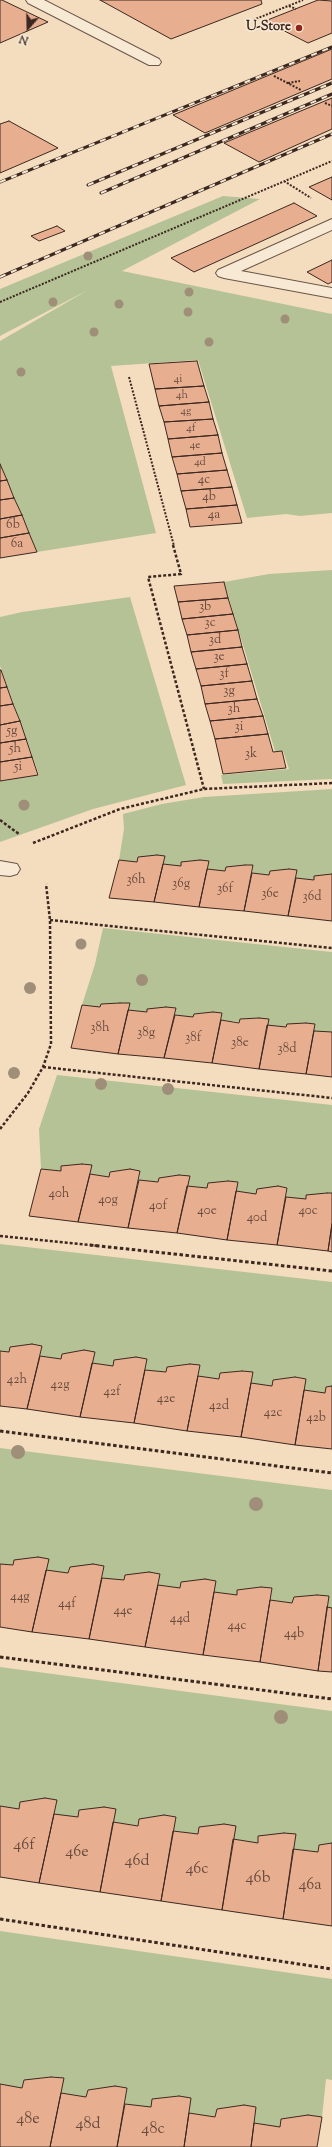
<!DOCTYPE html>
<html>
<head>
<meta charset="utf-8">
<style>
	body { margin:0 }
	#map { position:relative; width:332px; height:2147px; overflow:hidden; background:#f4ddbe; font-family:"Sorts Mill Goudy",serif }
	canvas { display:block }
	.north { position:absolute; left:8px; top:8px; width:40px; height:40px; -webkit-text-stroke:3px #f8e9d5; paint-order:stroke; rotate:200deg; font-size:11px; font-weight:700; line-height:16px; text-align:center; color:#3c2820 }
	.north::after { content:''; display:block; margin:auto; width:14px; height:18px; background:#3c2820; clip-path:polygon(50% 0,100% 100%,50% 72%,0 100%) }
</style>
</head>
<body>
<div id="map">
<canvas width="332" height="2147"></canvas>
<div class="north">N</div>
</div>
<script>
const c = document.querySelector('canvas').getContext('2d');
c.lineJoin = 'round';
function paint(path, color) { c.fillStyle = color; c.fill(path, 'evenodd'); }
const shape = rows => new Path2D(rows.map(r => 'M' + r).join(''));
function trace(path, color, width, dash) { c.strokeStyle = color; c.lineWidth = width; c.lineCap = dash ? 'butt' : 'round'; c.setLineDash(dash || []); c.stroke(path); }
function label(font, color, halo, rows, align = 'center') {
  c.font = font + ' "Sorts Mill Goudy",serif'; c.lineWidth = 3; c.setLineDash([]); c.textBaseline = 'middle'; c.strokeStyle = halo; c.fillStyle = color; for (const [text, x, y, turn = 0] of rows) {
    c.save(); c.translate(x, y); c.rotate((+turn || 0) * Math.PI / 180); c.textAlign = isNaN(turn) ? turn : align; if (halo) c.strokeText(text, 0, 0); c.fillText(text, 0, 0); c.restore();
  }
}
paint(shape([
	[223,196,260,199,122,271,332,314,332,513,300,516,286,514,247,518,198,360,111,366,156,533,37,552,0,464,0,341,88,290,0,336,0,289],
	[332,570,332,779,223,784,221,775,289,769,283,751,275,751,224,582,269,574],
	[130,597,186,785,93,809,0,842,0,781,39,775,0,666,0,617,22,612],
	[332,789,332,874,315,876,314,880,296,878,297,870,289,869,270,871,269,875,252,873,253,866,245,865,226,867,225,871,207,869,209,861,182,862,181,866,163,864,165,856,157,855,138,857,137,862,119,860,124,829,123,814,162,804,204,797],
	[103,928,332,952,332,1032,314,1031,315,1024,306,1023,287,1024,286,1027,267,1025,269,1019,259,1018,240,1019,239,1022,221,1020,222,1013,213,1012,194,1014,193,1017,175,1015,176,1008,166,1007,148,1009,147,1012,128,1010,129,1003,101,1004,100,1007,82,1005,95,964],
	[57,1075,332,1105,332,1193,306,1195,306,1199,286,1197,287,1188,278,1186,256,1194,236,1191,238,1182,228,1181,208,1183,207,1188,187,1186,179,1175,159,1178,158,1182,139,1180,140,1171,131,1169,110,1172,109,1177,90,1174,62,1166,61,1171,41,1169,39,1129],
	[0,1244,332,1282,332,1386,326,1387,325,1393,304,1390,306,1379,296,1377,273,1380,272,1386,251,1383,253,1372,242,1371,220,1373,219,1379,198,1376,200,1365,190,1364,167,1367,166,1372,145,1370,147,1359,137,1357,115,1360,113,1366,92,1363,85,1350,62,1354,61,1359,40,1356,42,1346,32,1344,10,1347,9,1352,0,1351],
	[0,1448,332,1490,332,1608,327,1607,328,1596,317,1595,294,1597,292,1603,270,1600,272,1588,261,1587,237,1590,237,1595,214,1592,181,1582,180,1588,102,1578,104,1566,93,1565,70,1567,68,1573,46,1570,14,1560,13,1565,0,1564],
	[0,1667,332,1711,332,1843,319,1845,318,1852,293,1849,296,1834,258,1837,258,1843,233,1839,224,1824,199,1827,198,1834,173,1831,176,1817,164,1815,139,1819,138,1826,113,1822,116,1809,104,1807,79,1810,78,1817,54,1814,57,1800,45,1798,20,1802,19,1809,0,1806],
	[0,1931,332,1979,332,2080,326,2079,322,2117,308,2115,281,2119,280,2127,254,2123,256,2107,244,2105,217,2109,215,2117,189,2113,191,2098,179,2096,152,2099,151,2107,125,2104,127,2088,115,2086,88,2090,86,2097,61,2093,63,2078,51,2077,24,2080,22,2088,0,2084]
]), '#b5c296');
const building = shape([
	[0,0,2,0,48,22,0,43,0,0],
	[100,0,261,0,262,4,171,39,100,0],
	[318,0,332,1,332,33,308,43,265,21,318,0],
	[332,49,332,79,205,133,173,115,332,49],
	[332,98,332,129,259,162,224,143,332,98],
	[9,121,58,148,0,173,0,124,9,121],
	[332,177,332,200,309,187,332,177],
	[294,203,317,216,194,272,171,258,294,203],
	[57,226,65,231,39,241,31,236,57,226],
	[332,260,332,282,328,284,307,272,332,260],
	[197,361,204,386,155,389,149,364,197,361],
	[204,386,209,402,159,406,155,389,204,386],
	[209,402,213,419,164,422,159,406,209,402],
	[213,419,218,435,168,439,164,422,213,419],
	[218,435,222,453,172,457,168,439,218,435],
	[222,453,227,470,177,474,172,457,222,453],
	[0,464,7,480,0,481,0,464],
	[227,470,232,487,181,491,177,474,227,470],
	[7,480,14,498,0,500,0,481,7,480],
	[232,487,237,505,186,509,181,491,232,487],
	[14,498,22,515,0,519,0,500,14,498],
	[237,505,242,523,190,527,186,509,237,505],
	[22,515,29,533,0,538,0,519,22,515],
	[29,533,37,552,0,558,0,538,29,533],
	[224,582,228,598,178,602,174,586,224,582],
	[228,598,233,614,182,619,178,602,228,598],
	[233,614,238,630,187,635,182,619,233,614],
	[238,630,242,647,191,652,187,635,238,630],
	[242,647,247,664,196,669,191,652,242,647],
	[247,664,252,681,201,686,196,669,247,664],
	[0,670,1,670,7,687,0,688,0,670],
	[252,681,257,699,205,704,201,686,252,681],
	[7,687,13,704,0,706,0,688,7,687],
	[257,699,263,716,210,721,205,704,257,699],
	[13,704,20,721,0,725,0,706,13,704],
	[263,716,268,734,215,739,210,721,263,716],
	[20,721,26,739,0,743,0,725,20,721],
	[268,734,273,752,282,751,286,768,223,774,215,739,268,734],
	[26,739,32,757,0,762,0,743,26,739],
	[32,757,38,775,0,781,0,762,32,757],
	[157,855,165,856,154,902,109,898,119,860,137,862,138,857,157,855],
	[200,860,209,861,199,907,154,902,163,864,181,866,181,862,200,860],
	[245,865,253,865,244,911,199,907,207,869,225,871,226,867,245,865],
	[289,869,297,870,288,916,244,911,252,873,269,875,270,871,289,869],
	[332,874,332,921,288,916,296,878,314,880,314,876,332,874],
	[120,1003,130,1003,118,1054,71,1048,82,1005,100,1007,101,1004,120,1003],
	[166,1007,176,1008,164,1058,118,1054,128,1010,147,1012,147,1009,166,1007],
	[213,1012,222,1013,212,1063,164,1058,175,1015,193,1017,194,1014,213,1012],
	[259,1018,269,1019,259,1069,212,1063,221,1020,239,1023,240,1019,259,1018],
	[306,1023,315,1024,306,1074,259,1069,267,1025,286,1027,287,1024,306,1023],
	[314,1031,332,1032,332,1077,306,1074,314,1031],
	[82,1164,92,1165,78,1222,29,1216,41,1169,61,1171,61,1166,82,1164],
	[130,1169,140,1171,128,1228,78,1222,90,1174,109,1177,110,1172,130,1169],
	[179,1175,190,1176,177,1233,128,1228,139,1180,158,1182,159,1178,179,1175],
	[228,1181,238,1182,227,1240,177,1233,187,1186,207,1188,208,1183,228,1181],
	[278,1186,287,1188,277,1245,227,1240,236,1191,256,1194,257,1189,278,1186],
	[327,1193,332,1193,332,1224,328,1251,277,1245,286,1197,306,1199,306,1195,327,1193],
	[332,1224,332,1252,328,1251,332,1224],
	[32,1344,42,1346,27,1409,0,1406,0,1351,9,1352,10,1347,32,1344],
	[84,1350,95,1352,80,1417,27,1409,40,1356,61,1359,62,1354,84,1350],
	[136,1357,147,1359,134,1423,80,1417,92,1363,113,1366,114,1360,136,1357],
	[190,1364,200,1365,187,1431,134,1423,145,1370,166,1372,167,1367,190,1364],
	[242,1371,253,1372,241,1437,187,1431,198,1376,219,1379,220,1373,242,1371],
	[295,1377,306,1379,295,1445,241,1437,251,1383,272,1386,273,1380,295,1377],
	[332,1386,332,1449,295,1445,304,1390,325,1393,326,1387,332,1386],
	[38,1557,49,1559,32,1632,0,1627,0,1564,13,1565,14,1560,38,1557],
	[93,1564,104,1566,89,1639,32,1632,46,1570,68,1573,70,1567,93,1564],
	[149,1572,160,1574,145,1647,89,1639,102,1578,124,1580,125,1575,149,1572],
	[205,1579,216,1581,203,1655,145,1647,158,1585,180,1588,181,1582,205,1579],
	[261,1587,272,1588,260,1662,203,1655,214,1592,237,1595,237,1590,261,1587],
	[317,1595,329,1596,318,1671,260,1662,270,1600,292,1603,294,1597,317,1595],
	[327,1607,332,1608,332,1672,318,1671,327,1607],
	[45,1798,57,1800,39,1883,0,1877,0,1806,19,1809,20,1802,45,1798],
	[104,1807,116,1809,100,1892,39,1883,54,1814,78,1817,79,1810,104,1807],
	[164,1815,176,1817,161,1901,100,1892,113,1822,138,1826,139,1819,164,1815],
	[224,1824,236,1826,222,1910,161,1901,173,1831,198,1834,199,1827,224,1824],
	[284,1833,296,1834,283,1919,222,1910,233,1839,258,1843,258,1836,284,1833],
	[332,1843,332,1926,283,1919,293,1849,318,1852,319,1845,332,1843],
	[51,2077,64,2078,50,2147,0,2147,0,2084,22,2088,24,2080,51,2077],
	[115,2086,127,2088,117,2147,50,2147,61,2093,86,2097,88,2090,115,2086],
	[179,2096,191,2098,184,2147,117,2147,125,2104,151,2107,152,2099,179,2096],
	[244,2105,256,2107,251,2147,184,2147,189,2113,215,2117,217,2109,244,2105],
	[308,2115,322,2117,317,2147,251,2147,254,2123,280,2127,281,2119,308,2115]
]);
paint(building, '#e8ae90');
trace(building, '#3c2820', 1);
const lane = shape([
	[26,0,44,0,159,59,161,62,159,65,149,65,28,3,26,0],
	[332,219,332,230,241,271,332,288,332,298,224,278,218,276,216,273,218,270,332,219]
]);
const street = shape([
	[0,861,17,864,20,869,17,874,10,876,0,875,0,861]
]);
trace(lane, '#6a5548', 2);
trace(street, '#6a5548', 2);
trace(shape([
	[289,6,296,9],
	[253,20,303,0],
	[274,76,301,90],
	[288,83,300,81],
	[325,103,332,106],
	[284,181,311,198],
	[0,302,332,161],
	[129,377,174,546]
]), '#3c2820', 2, [2, 1.5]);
trace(shape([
	[173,545,181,574,148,577,204,789],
	[0,820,19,834],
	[33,843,120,809,204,789,332,783],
	[50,920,332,948],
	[43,1067,332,1098],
	[0,1129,28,1093,43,1067,51,1044,50,920,46,884],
	[0,1236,99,1246]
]), '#3c2820', 2.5, [3, 2]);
trace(shape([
	[90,1245,332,1271],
	[0,1431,332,1473],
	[0,1657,332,1699],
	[0,1919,332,1969]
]), '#3c2820', 3, [3.5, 2.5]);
paint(lane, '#f8e9d5');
paint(street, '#f8e9d5');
const rail = shape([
	[0,182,332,47],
	[88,185,332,83],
	[101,193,332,94],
	[0,277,332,134]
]);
trace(rail, '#3c2820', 3);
trace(rail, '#f8e9d5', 2, [6]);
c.fillStyle = '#9f8e78';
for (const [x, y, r] of [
	[88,256,4.5],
	[189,292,4.5],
	[53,302,4.5],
	[119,304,4.5],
	[188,312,4.5],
	[285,319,4.5],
	[94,332,4.5],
	[209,342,4.5],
	[21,372,4.5],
	[24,805,5.5],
	[81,944,5.5],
	[142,980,6],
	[30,988,6],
	[14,1073,6],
	[101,1084,6],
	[168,1089,6],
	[18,1452,7],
	[256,1504,7],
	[281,1717,7]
]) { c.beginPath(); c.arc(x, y, r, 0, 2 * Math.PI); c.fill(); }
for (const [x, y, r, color] of [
	[299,28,4,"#8f2418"]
]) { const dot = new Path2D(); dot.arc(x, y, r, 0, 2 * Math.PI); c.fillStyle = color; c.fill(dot); trace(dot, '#f8e9d5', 1.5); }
label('11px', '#674a3c', null, [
	["4i",178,380],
	["4h",182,396],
	["4g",186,412],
	["4f",191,429],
	["4e",195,446],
	["4d",200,463]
]);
label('bold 13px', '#3c2820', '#f8e9d5', [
	["U-Store",291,28]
], 'right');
label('13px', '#674a3c', null, [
	["4c",204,481],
	["4b",209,498],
	["4a",214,516],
	["6b",13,526],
	["6a",17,545],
	["3b",205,608],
	["3c",210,624],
	["3d",215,641],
	["3e",219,658],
	["3f",224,675],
	["3g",229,692],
	["3h",234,710],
	["3i",239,728],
	["5g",12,732],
	["5h",15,750],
	["3k",251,755],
	["5i",18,768],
	["36h",136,881],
	["36g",181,885],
	["36f",225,890],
	["36e",270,895],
	["36d",312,898],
	["38h",100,1029],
	["38g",146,1034],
	["38f",193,1039],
	["38e",240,1044],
	["38d",287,1050],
	["40h",59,1195],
	["40g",108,1201],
	["40f",158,1207],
	["40e",207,1212],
	["40c",308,1212],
	["40d",257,1219],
	["42h",17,1381],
	["42g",60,1386],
	["42f",112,1393],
	["42e",166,1400],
	["42d",219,1407],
	["42c",273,1414],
	["42b",316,1419],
	["44g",20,1598],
	["44f",67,1605],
	["44e",123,1612],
	["44d",180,1620],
	["44c",237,1627],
	["44b",294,1635]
]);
label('16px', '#674a3c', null, [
	["46f",24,1846],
	["46e",77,1853],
	["46d",137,1862],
	["46c",197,1870],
	["46b",258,1879],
	["46a",310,1886],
	["48e",28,2120],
	["48d",88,2125],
	["48c",153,2130]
]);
</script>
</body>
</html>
